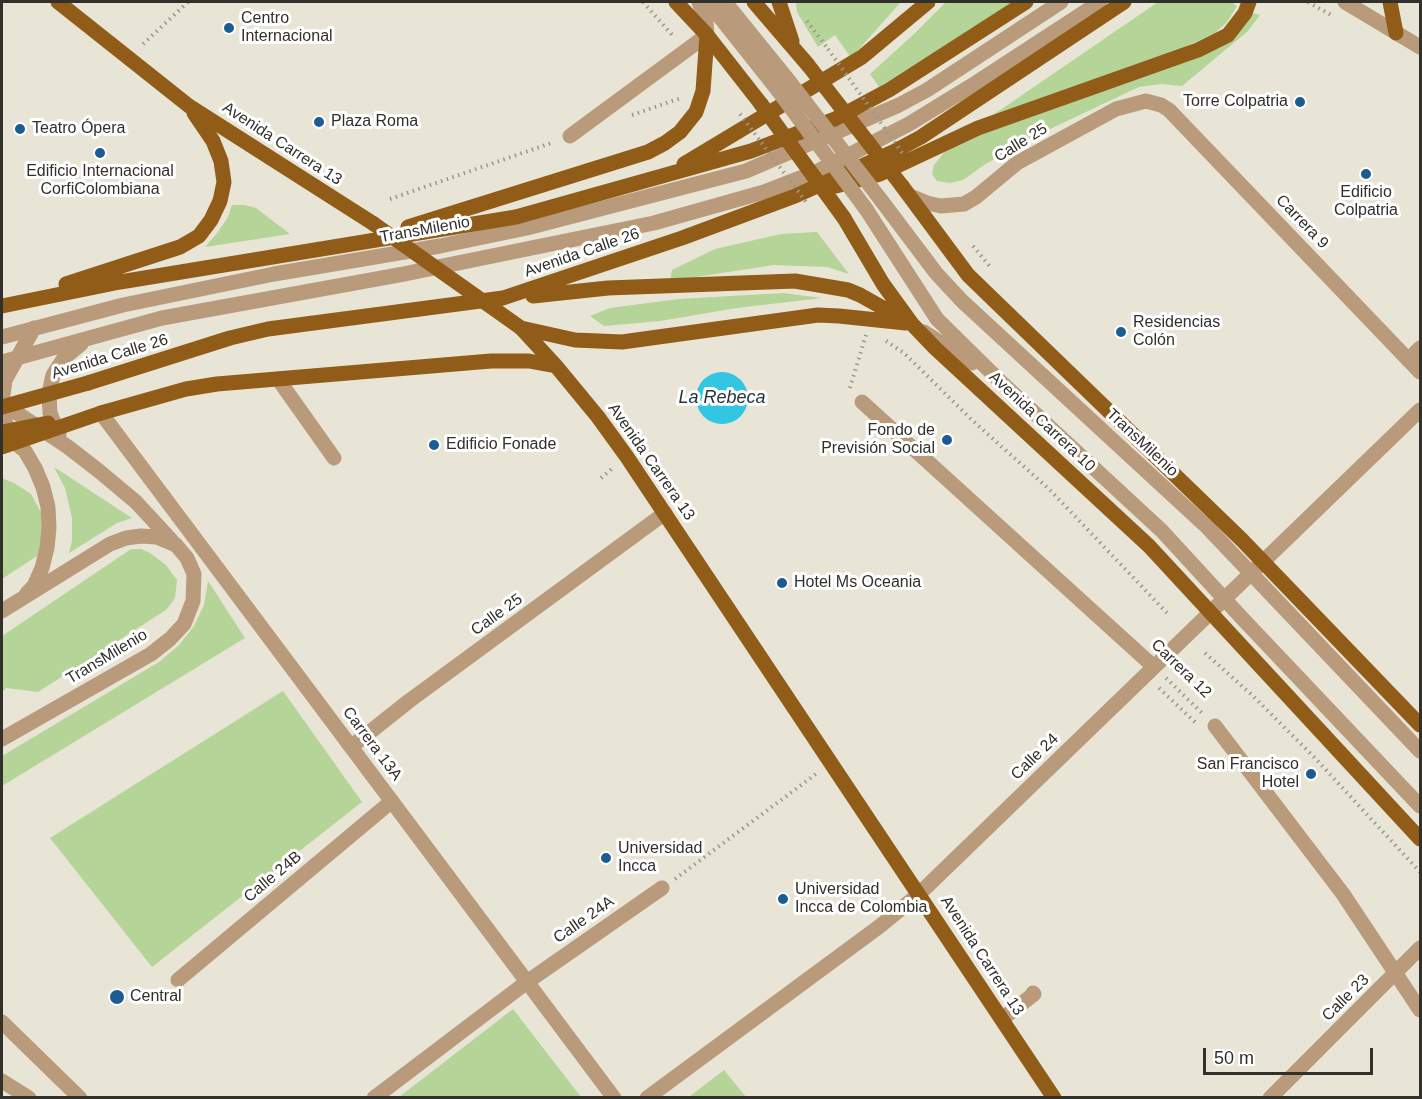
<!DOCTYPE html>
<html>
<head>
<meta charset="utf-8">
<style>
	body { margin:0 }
	#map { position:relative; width:1422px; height:1099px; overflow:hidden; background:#e8e5d7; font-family:Arial,sans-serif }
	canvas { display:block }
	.frame { position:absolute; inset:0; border:3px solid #31302b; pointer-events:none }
	.scale { position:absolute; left:1203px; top:1048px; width:170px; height:27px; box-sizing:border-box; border:3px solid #31302b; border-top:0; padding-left:8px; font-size:18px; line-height:21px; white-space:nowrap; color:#31302b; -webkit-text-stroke:4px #fff; paint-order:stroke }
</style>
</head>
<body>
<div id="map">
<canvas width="1422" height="1099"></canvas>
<div class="frame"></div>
<div class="scale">50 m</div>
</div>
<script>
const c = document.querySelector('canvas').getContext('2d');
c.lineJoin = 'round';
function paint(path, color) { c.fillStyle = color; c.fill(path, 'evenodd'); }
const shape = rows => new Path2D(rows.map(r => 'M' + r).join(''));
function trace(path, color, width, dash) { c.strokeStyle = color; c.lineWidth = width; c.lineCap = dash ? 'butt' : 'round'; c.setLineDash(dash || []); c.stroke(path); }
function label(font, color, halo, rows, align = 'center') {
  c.font = font + ' Arial,sans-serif'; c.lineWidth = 6; c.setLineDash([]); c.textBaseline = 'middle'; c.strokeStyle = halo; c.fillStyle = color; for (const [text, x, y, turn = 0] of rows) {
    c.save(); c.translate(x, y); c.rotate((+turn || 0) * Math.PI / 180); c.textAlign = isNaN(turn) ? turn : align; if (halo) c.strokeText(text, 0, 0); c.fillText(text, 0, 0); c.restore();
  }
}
paint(shape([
	[796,2,901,2,851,58,835,35,818,47,797,12],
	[946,2,1014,2,879,87,870,74,914,34],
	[1158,2,1234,2,1234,4,1237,6,1227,22,1215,33,1179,50,993,115],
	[1249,12,1260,15,1248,31,1182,86,1161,84,1139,87,1033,137,984,165,963,180,950,183,937,181,932,174,934,165,946,150,961,140,1199,57],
	[232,205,245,205,256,208,290,234,205,247,218,232,228,217],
	[817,232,849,274,827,267,774,265,670,281,672,270,715,249,781,234],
	[783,293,822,298,737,308,660,321,604,326,590,316,610,308,679,299],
	[54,467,132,518,117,523,69,553,72,540,72,518,65,488],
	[2,478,14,483,31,494,42,514,44,524,41,546,37,556,2,579],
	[131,549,141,549,150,553,166,565,177,580,175,598,166,610,38,692,6,688,2,692,2,636],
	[208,581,245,638,2,786,2,756,159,662,179,645,194,626,204,605],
	[283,691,362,802,152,967,50,838],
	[513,1009,581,1097,399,1097,425,1077],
	[724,1070,746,1097,689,1097]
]), '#b4d498');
paint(shape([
	'696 398a26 26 0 1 1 52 0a26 26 0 1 1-52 0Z'
]), '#33c6e2');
trace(shape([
	[643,2,674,37],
	[1308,2,1331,15],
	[807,21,828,49],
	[143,44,188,2],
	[632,115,681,98],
	[390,199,554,142],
	[973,246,991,268],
	[886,341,904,353,971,419,1050,490,1167,613],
	[850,388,866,335],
	[601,478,614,467],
	[1205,653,1252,695,1314,757,1420,872],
	[1166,678,1204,715],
	[1159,688,1197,724],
	[675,879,816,774]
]), '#9a988d', 4, [1.5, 4.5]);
trace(shape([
	[708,2,777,89],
	[725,2,789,81],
	[1345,2,1420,47],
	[570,136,707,35,706,22,699,2],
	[910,196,927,203,941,206,964,204,976,197,1017,163,1116,109,1146,101,1161,105,1169,110,1420,372],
	[881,200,936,273,962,301,1207,527,1420,751],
	[866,209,937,319,1002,383,1162,531,1241,617,1420,806],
	[924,332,972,363],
	[2,337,123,305,274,274,440,246,527,228,746,171,899,105,927,90,1061,2],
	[1408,360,1420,348],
	[2,362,162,318,404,274,654,223,764,192,818,171,909,124,971,86,1100,2],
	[278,379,334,458],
	[862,402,1154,667],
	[2,403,68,447,99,471,136,502,172,541],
	[101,413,614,1098],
	[6,435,25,451,35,468,43,487,48,507,49,528,47,548,42,568,34,586,27,593],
	[59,435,50,413,49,393,53,375,64,358,81,344],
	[15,440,9,432,4,418,2,403,5,380,34,328],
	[2,611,110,544,126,538,141,536,157,537,176,545,187,558,194,574,193,601,184,624,170,639,151,654,2,739],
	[1215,726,1343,894,1420,1010],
	[351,747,409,701,665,513],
	[178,980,392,801],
	[1002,1019,1034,994,1033,993],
	[2,1022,80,1098],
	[2,1081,29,1098],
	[374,1098,527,982,662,888],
	[647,1098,880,926,919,894,1420,410],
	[1270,1098,1420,948]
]), '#b99b7c', 15);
trace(shape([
	[58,2,189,106,374,224],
	[676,2,707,35,761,104],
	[754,2,808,65],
	[779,2,792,41],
	[1390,2,1396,33],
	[684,164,862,57,928,2],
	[836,186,880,174,978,128,1198,50,1228,35,1245,13,1249,2],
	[902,186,968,275,1242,540,1420,725],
	[844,218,883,284,912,324,935,348,1149,546,1420,839],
	[408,227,648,152,665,143,680,132,696,112,703,91,707,35],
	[66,284,180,247,199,236,211,220,220,201,224,182,221,161,213,141,194,113],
	[533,296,608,288,795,281,848,290,860,295,908,322],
	[2,306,120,282,516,217,751,151,835,119,889,90,1026,2],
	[521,328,556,366,598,417,627,457,1054,1098],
	[521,328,575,340,622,342,818,315,839,316,906,323],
	[88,383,230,338,268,329,503,298,682,238,795,196,895,151,921,137,1124,2],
	[101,413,186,389,217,384,491,361,529,361,556,366]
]), '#915c17', 15);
trace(shape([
	[828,49,903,154],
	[740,114,806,202]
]), '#9a988d', 4, [1.5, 4.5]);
trace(shape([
	[789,81,881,200],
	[777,89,866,209]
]), '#b99b7c', 15);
trace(shape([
	[808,65,902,186],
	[761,104,844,218],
	[374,224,521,328],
	[2,407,88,383],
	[2,432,48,423],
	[2,447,101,413]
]), '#915c17', 15);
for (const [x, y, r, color] of [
	[229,28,6,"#1b5c92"],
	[1300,102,6,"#1b5c92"],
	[319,122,6,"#1b5c92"],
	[20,129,6,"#1b5c92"],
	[100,153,6,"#1b5c92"],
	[1366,174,6,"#1b5c92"],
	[1121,332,6,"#1b5c92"],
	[947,440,6,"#1b5c92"],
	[434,445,6,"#1b5c92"],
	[782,583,6,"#1b5c92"],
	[1311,774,6,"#1b5c92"],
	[606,858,6,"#1b5c92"],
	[783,899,6,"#1b5c92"],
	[117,997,8,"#1b5c92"]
]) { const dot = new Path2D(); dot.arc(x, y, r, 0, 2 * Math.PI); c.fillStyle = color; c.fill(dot); trace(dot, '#fff', 2); }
label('16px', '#31302b', '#fff', [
	["Centro",241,19],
	["Internacional",241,37],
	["Torre Colpatria",1288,102,"right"],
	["Plaza Roma",331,122],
	["Teatro Ópera",32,129],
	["Edificio Internacional",100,172,"center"],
	["CorfiColombiana",100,190,"center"],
	["Edificio",1366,193,"center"],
	["Colpatria",1366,211,"center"],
	["Residencias",1133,323],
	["Colón",1133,341],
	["Fondo de",935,431,"right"],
	["Previsión Social",935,449,"right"],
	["Edificio Fonade",446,445],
	["Hotel Ms Oceania",794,583],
	["San Francisco",1299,765,"right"],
	["Hotel",1299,783,"right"],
	["Universidad",618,849],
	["Incca",618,867],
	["Universidad",795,890],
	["Incca de Colombia",795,908],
	["Central",130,997]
], 'left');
label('16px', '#31302b', '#fff', [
	["Calle 25",1021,143,-32],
	["Avenida Carrera 13",282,144,33],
	["Carrera 9",1302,222,46],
	["TransMilenio",425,230,-10],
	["Avenida Calle 26",582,253,-19],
	["Avenida Calle 26",110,357,-17],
	["Avenida Carrera 10",1042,422,43],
	["TransMilenio",1142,443,43],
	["Avenida Carrera 13",651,462,55],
	["Calle 25",497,615,-36],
	["TransMilenio",107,657,-31],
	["Carrera 12",1181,669,44],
	["Carrera 13A",372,744,53],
	["Calle 24",1035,757,-44],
	["Calle 24B",273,877,-40],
	["Calle 24A",584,920,-35],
	["Avenida Carrera 13",982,956,57],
	["Calle 23",1346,998,-45]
]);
label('italic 18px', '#1d343a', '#fff', [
	["La Rebeca",722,398]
]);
</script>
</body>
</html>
